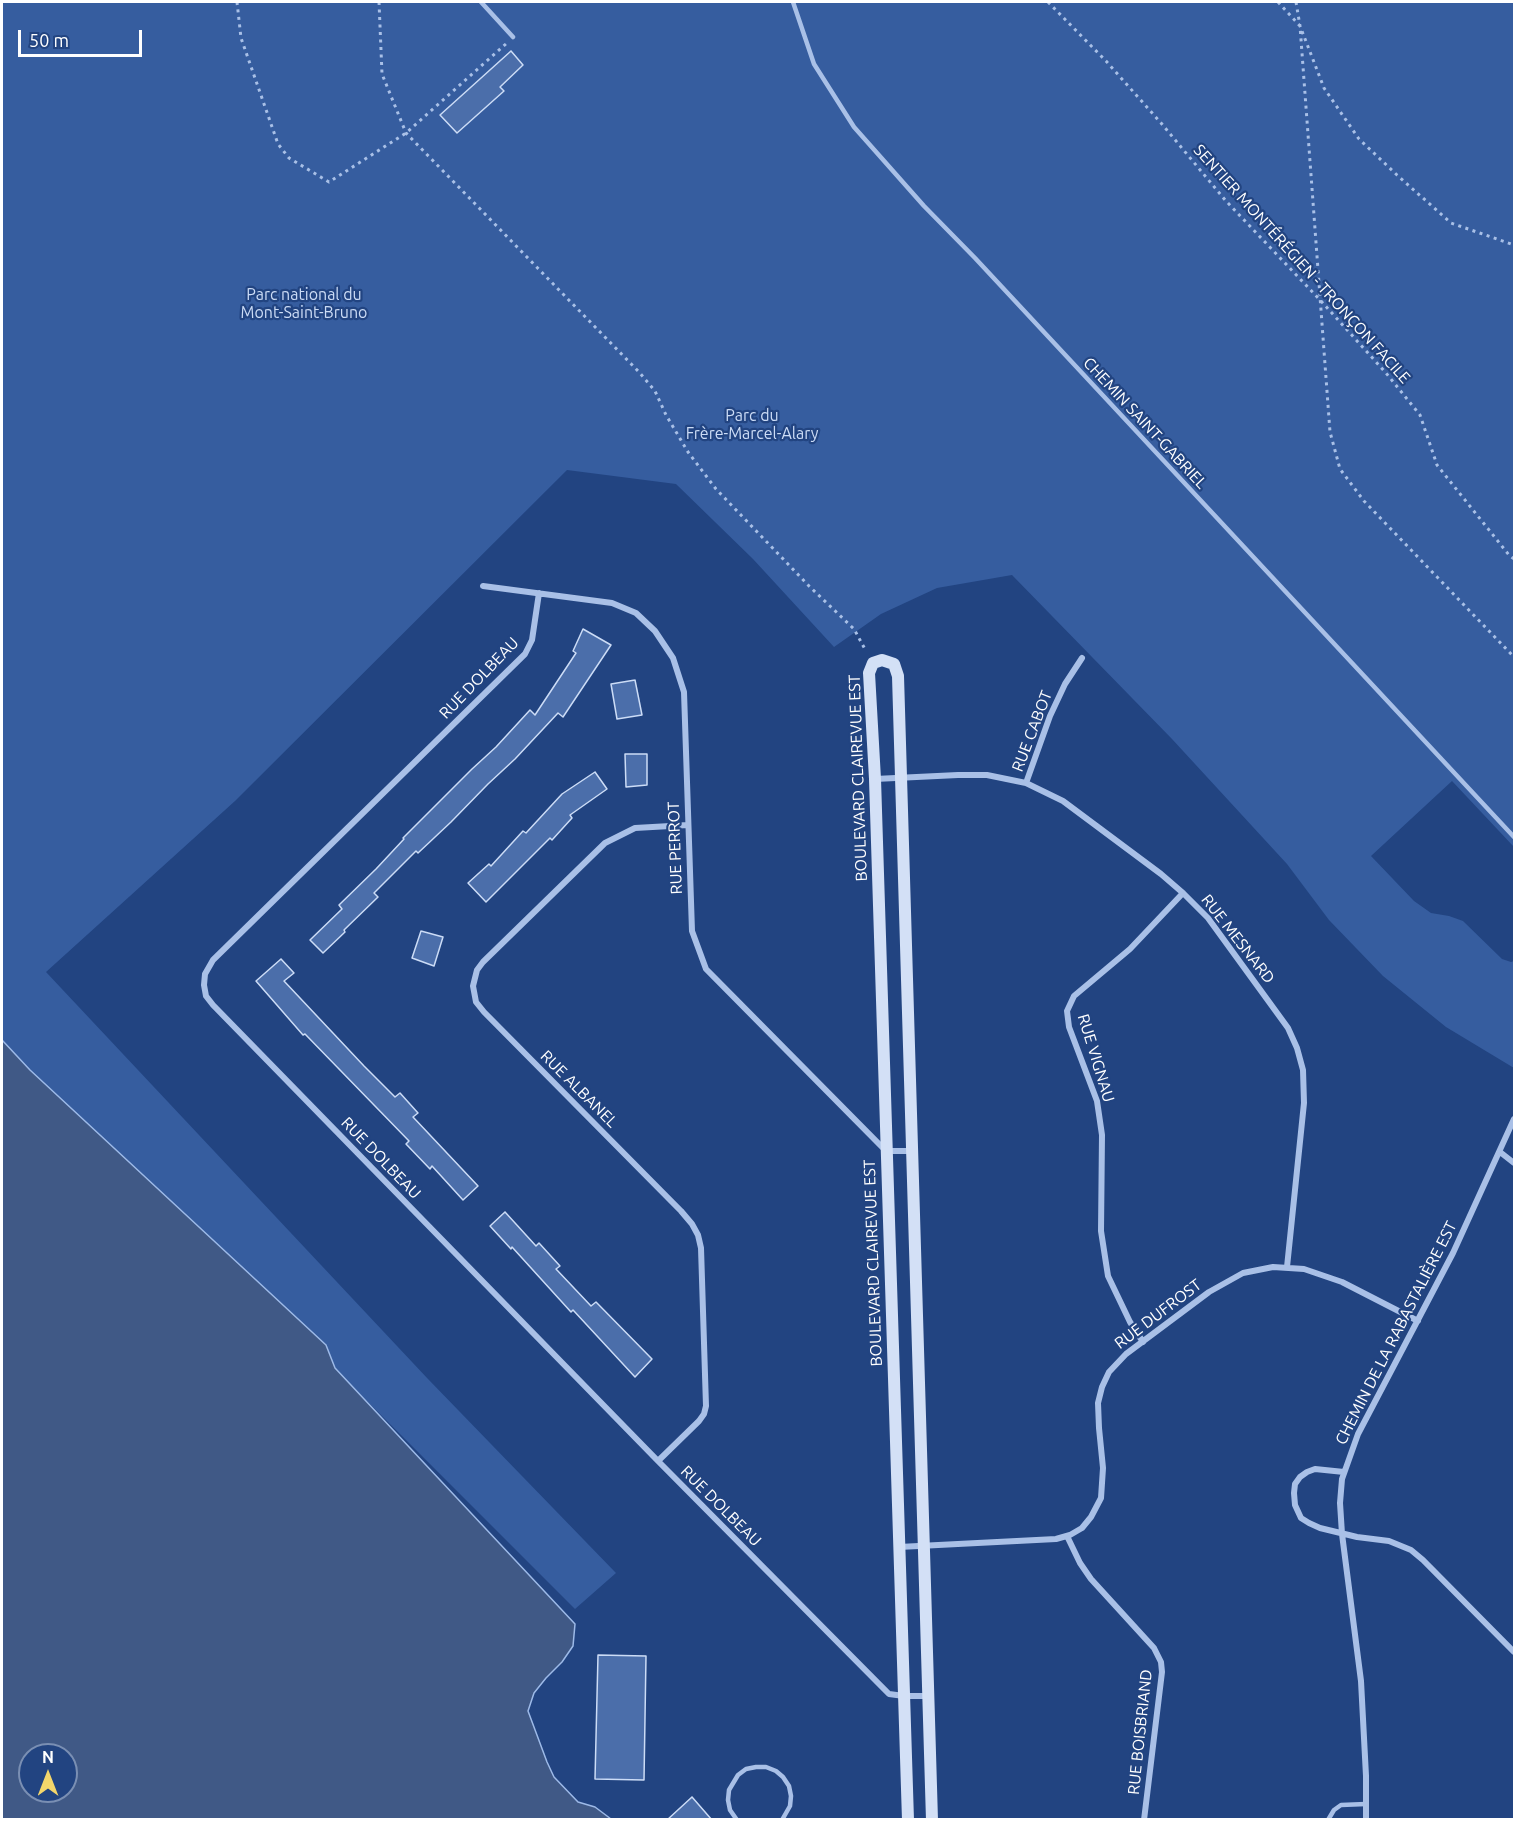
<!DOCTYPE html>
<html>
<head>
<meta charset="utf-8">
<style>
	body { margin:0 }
	#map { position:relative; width:1516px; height:1821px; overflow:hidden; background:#224481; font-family:Ubuntu,sans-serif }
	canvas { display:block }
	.frame { position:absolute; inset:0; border:3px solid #fff; pointer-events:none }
	.north { position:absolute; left:18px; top:1743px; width:60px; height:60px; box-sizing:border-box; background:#224481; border:2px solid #7a8fb3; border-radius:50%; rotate:0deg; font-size:16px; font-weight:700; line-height:24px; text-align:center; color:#fff }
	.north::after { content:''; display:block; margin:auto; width:21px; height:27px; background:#f3d66b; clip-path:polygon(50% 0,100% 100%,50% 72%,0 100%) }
	.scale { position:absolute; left:18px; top:30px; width:124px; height:27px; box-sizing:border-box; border:3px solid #fff; border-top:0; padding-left:8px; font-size:18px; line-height:21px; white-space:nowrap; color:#fff; -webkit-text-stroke:4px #224481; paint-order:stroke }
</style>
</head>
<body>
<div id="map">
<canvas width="1516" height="1821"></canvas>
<div class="frame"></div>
<div class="north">N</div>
<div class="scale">50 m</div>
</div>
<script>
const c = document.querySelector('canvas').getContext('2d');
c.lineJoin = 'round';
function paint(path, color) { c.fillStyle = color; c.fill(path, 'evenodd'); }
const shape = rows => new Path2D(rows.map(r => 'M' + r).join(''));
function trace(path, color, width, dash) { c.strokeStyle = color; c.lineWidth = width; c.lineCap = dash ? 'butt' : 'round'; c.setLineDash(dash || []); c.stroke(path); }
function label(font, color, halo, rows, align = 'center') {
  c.font = font + ' Ubuntu,sans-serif'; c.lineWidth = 4.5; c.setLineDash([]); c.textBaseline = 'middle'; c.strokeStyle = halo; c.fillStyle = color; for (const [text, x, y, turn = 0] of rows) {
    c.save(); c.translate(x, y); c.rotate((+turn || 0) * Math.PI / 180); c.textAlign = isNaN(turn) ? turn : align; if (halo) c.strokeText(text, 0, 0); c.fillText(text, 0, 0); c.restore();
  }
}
paint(shape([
	[2,2,1514,2,1514,847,1452,781,1371,856,1414,901,1431,913,1449,916,1463,921,1502,959,1511,962,1514,961,1514,1068,1446,1027,1383,976,1329,920,1287,864,1172,739,1012,575,937,588,881,614,834,647,753,559,676,484,567,470,235,801,46,972,428,1379,616,1573,575,1609,334,1368,326,1345,30,1070,2,1040]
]), '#365d9f');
const water = shape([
	[2,1040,30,1070,326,1345,335,1368,575,1624,573,1646,562,1662,546,1678,534,1693,528,1711,547,1762,554,1777,578,1802,595,1807,611,1819,2,1819,2,1040],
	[30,1755,66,1755,66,1791,30,1791,30,1755]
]);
paint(water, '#405986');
trace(water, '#9dbae8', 1.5);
const building = shape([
	[511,51,523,65,500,87,504,91,457,133,440,115,511,51],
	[583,629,611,645,563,717,558,713,515,759,488,784,451,822,418,853,416,851,374,893,378,897,344,930,345,932,323,953,310,940,342,909,339,905,376,869,404,839,403,838,472,769,496,747,530,710,535,715,576,653,573,651,583,629],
	[635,680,642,715,617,719,611,684,635,680],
	[625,754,647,754,647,785,626,787,625,754],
	[595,772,607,789,570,815,572,818,552,840,550,838,486,902,468,883,489,864,491,866,523,831,526,833,562,794,595,772],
	[421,931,443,937,434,966,412,958,421,931],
	[281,959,294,973,284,981,364,1066,395,1097,400,1093,418,1113,413,1117,478,1186,463,1200,432,1166,430,1169,406,1144,409,1141,305,1034,303,1035,256,981,281,959],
	[505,1212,536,1246,539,1243,560,1266,556,1269,591,1306,596,1302,652,1359,635,1377,573,1310,571,1312,512,1247,511,1249,490,1226,505,1212],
	[598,1655,646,1656,644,1780,595,1779,598,1655],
	[692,1797,712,1820,667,1820,692,1797]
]);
paint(building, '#4b6eaa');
trace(building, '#ccdcf6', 1.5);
trace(shape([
	[237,2,241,38,278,144,289,158,329,182,406,133,507,43],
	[379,2,382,74,406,133,639,372,655,391,666,415,688,452,716,489,809,586,854,629,866,651],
	[1048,2,1106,61,1161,123,1226,201,1321,301,1386,373,1420,415,1437,465,1509,555,1514,559],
	[1278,2,1300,26,1330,432,1340,469,1364,501,1514,657],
	[1296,2,1300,26,1324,88,1359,139,1397,175,1451,223,1514,245]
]), '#a9c0e7', 3, [3, 4.5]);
trace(shape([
	[481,2,513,37],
	[793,2,814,64,854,127,924,206,975,258,1514,837],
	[737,1820,730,1810,728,1800,729,1790,738,1775,746,1769,756,1767,766,1767,776,1771,783,1777,789,1786,791,1796,790,1806,782,1820],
	[1328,1820,1334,1810,1341,1805,1366,1804]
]), '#a9c0e7', 4.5);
trace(shape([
	[483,586,612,603,636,613,655,631,673,658,684,692,692,931,706,969,886,1151,911,1151],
	[539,593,532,640,525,654,213,960,205,974,204,985,206,996,213,1005,658,1461,889,1694,904,1696,929,1696],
	[875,779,958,775,987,775,1026,783,1063,801,1161,874,1183,893,1208,918,1288,1028,1297,1048,1303,1070,1304,1103,1287,1267],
	[1026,783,1050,716,1065,684,1082,658],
	[1500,1152,1514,1163],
	[1143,1342,1130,1322,1108,1276,1101,1231,1102,1135,1097,1101,1069,1027,1067,1011,1074,996,1130,949,1183,893],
	[658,1461,699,1421,704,1414,706,1406,701,1248,698,1235,692,1224,681,1211,484,1012,476,1002,473,986,477,970,483,962,605,843,635,828,688,825],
	[1344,1472,1315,1469,1307,1472,1300,1477,1295,1484,1294,1493,1295,1505,1301,1518,1309,1523,1320,1528,1357,1537,1389,1541,1411,1550,1423,1560,1514,1652],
	[1067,1536,1080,1563,1091,1579,1154,1648,1161,1662,1162,1672,1144,1820],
	[899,1547,1056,1539,1070,1535,1082,1528,1091,1517,1101,1498,1103,1468,1099,1428,1098,1403,1102,1387,1109,1372,1126,1354,1209,1292,1243,1273,1273,1267,1304,1269,1342,1282,1418,1321],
	[1366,1820,1366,1776,1361,1681,1342,1534,1340,1503,1342,1479,1358,1434,1453,1253,1514,1119]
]), '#a9c0e7', 6);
trace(shape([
	[908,1820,875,779,869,673,873,663,882,660,894,664,898,676,932,1820]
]), '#d3e0f6', 12);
label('16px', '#fff', '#224481', [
	["SENTIER MONTÉRÉGIEN - TRONÇON FACILE",1302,264,48],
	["CHEMIN SAINT-GABRIEL",1145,423,47],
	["RUE DOLBEAU",479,678,-46],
	["RUE CABOT",1032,731,-69],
	["BOULEVARD CLAIREVUE EST",858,778,-92],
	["RUE PERROT",675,848,-92],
	["RUE MESNARD",1238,939,52],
	["RUE VIGNAU",1096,1058,73],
	["RUE ALBANEL",579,1089,45],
	["RUE DOLBEAU",381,1158,46],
	["BOULEVARD CLAIREVUE EST",873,1263,-92],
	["RUE DUFROST",1158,1314,-37],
	["CHEMIN DE LA RABASTALIÈRE EST",1396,1333,-63],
	["RUE DOLBEAU",721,1506,45],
	["RUE BOISBRIAND",1140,1732,-84]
]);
label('16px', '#ccdcf6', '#224481', [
	["Parc national du",304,295],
	["Mont-Saint-Bruno",304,313],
	["Parc du",752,416],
	["Frère-Marcel-Alary",752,434]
]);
</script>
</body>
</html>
